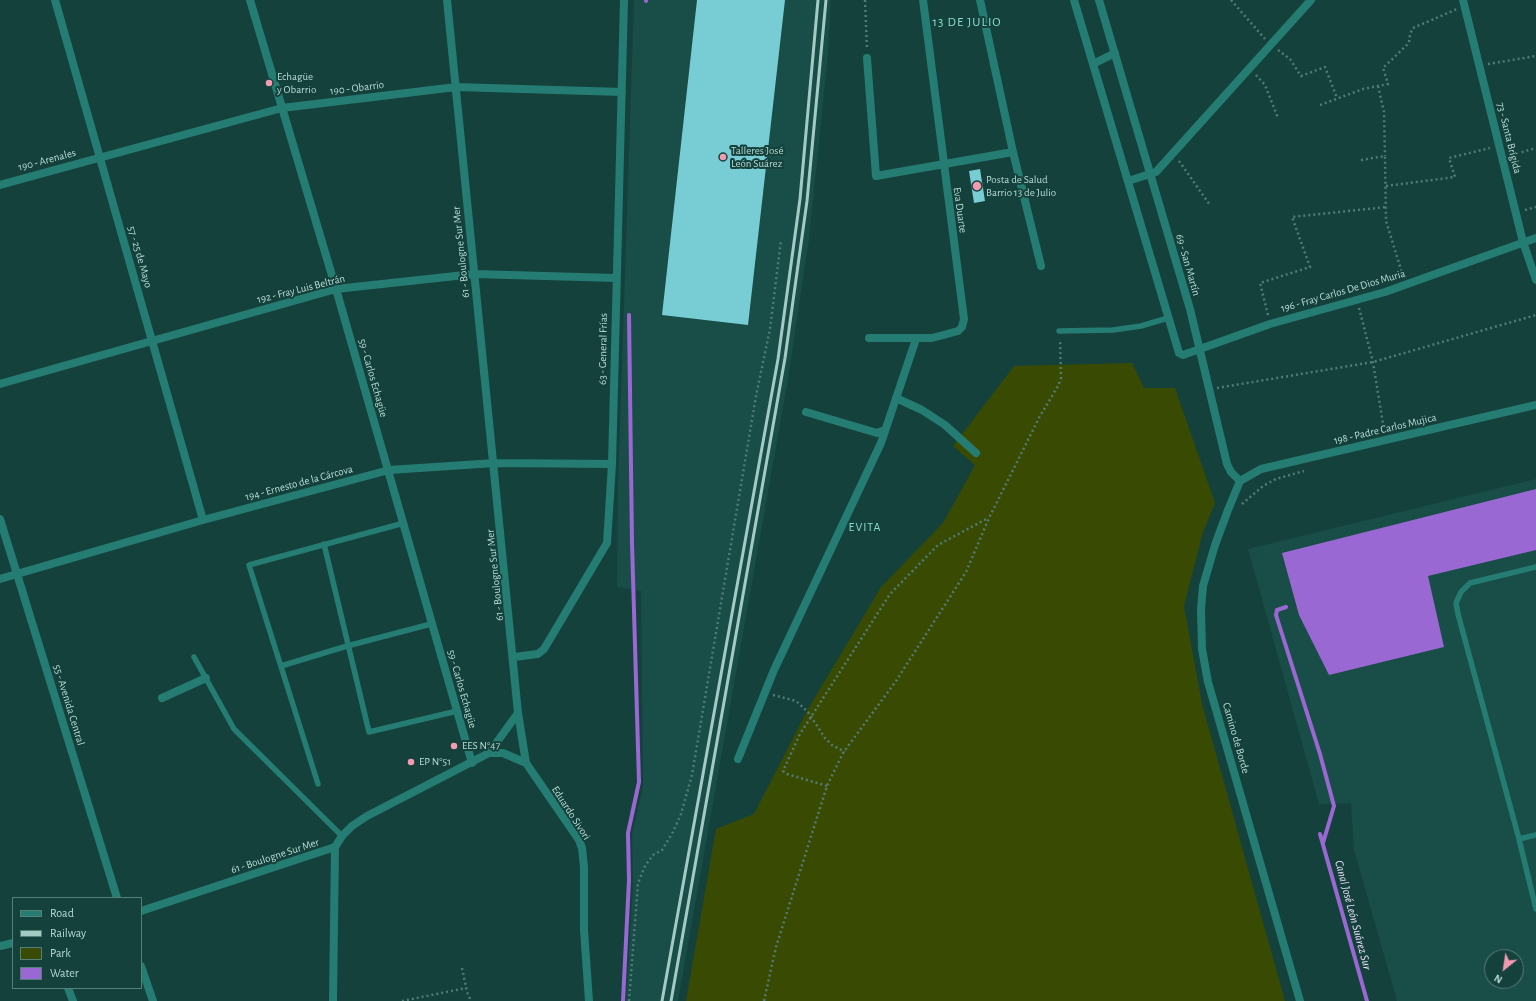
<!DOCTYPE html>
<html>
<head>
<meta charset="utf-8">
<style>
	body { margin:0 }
	#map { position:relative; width:1536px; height:1001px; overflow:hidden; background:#15413c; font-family:"Alegreya Sans",sans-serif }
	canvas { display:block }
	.legend { position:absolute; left:12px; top:897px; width:130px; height:92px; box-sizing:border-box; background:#15413c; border:1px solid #557f79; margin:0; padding:5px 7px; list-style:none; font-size:12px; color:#b5dbd5 }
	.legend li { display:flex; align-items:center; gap:8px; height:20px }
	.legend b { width:20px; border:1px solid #557f79 }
	.north { position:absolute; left:1484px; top:949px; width:40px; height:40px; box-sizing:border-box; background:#15413c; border:1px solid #557f79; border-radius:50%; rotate:210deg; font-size:11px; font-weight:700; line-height:16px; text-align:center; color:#b5dbd5 }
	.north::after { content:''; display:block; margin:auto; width:14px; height:18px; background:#f29ab0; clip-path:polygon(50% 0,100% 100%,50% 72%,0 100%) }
</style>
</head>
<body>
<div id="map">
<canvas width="1536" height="1001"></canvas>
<ul class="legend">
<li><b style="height:5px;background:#257c72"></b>Road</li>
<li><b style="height:5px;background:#a4cac4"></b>Railway</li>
<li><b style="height:11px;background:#394b02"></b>Park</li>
<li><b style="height:11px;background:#9a68d2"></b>Water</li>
</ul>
<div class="north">N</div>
</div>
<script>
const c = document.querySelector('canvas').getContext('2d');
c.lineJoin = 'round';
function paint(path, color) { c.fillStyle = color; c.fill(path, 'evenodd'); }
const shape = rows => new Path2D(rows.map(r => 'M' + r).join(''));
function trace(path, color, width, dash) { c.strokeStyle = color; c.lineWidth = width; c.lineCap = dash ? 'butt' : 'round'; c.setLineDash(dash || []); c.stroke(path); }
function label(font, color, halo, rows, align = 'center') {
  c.font = font + ' "Alegreya Sans",sans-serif'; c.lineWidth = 4; c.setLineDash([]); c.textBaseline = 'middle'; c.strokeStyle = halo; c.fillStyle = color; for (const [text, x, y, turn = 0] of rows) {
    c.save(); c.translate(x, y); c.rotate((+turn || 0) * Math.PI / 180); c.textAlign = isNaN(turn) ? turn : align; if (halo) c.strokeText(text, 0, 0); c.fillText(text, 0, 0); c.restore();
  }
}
paint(shape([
	[634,0,831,0,828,54,809,239,788,379,678,1001,626,1001,633,886,632,835,643,787,641,591,617,587,618,486],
	[1536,479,1536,1001,1397,1001,1354,850,1351,803,1319,804,1248,549],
	[1492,957,1516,957,1516,981,1492,981]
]), '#194d47');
paint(shape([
	[1132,363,1144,388,1175,388,1215,503,1203,532,1184,606,1202,704,1285,1001,686,1001,716,829,754,814,808,709,881,587,943,523,975,465,953,446,1014,366]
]), '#394b02');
paint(shape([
	[1536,489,1536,550,1428,576,1444,647,1329,675,1299,615,1282,553]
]), '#9a68d2');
trace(shape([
	[646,1,646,0],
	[1286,607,1277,610,1276,615,1320,754,1334,806,1323,843],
	[1320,834,1367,1001],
	[623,1001,629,880,628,833,639,782,632,543,629,315]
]), '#9a68d2', 4);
paint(shape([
	[697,0,785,0,748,325,662,315],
	[980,169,985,201,974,203,969,171]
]), '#78ccd4');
trace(shape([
	[865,0,867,49],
	[1231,0,1265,39],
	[1278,50,1290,59,1301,76,1325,67,1337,98],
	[1488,64,1536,56],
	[1256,75,1265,85,1278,118],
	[1378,86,1384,112,1385,156],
	[1320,105,1363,89,1388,84,1383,68,1409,43,1410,34,1413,28,1457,9],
	[1512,155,1536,148],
	[1361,160,1385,156,1386,221,1403,276],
	[1179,161,1210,205],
	[1386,186,1455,177,1449,158,1490,148],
	[1525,210,1536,207],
	[1359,308,1373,362,1384,430],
	[1268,315,1260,283,1310,267,1292,217,1386,207],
	[1217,388,1373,362,1536,315],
	[1242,504,1263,486,1276,479,1304,471],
	[773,695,796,701,808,712,825,738,832,745,845,752],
	[827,786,787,774,783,771,800,734,890,594,938,545,988,518],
	[462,968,467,992,471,1001],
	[402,1001,466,988],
	[629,1001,638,883,645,866,653,855,662,850,673,832,681,814,692,775,756,396,770,329,781,240],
	[764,1001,776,947,827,786,843,753,896,681,966,572,989,518,1040,416,1058,386,1061,378,1060,339]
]), '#517b76', 2.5, [2, 3]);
trace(shape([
	[1059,331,1113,330,1141,326,1168,318],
	[324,544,369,732,457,711],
	[1536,567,1470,583,1461,592,1456,603,1458,614,1519,839,1536,909],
	[194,657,234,729,342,836],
	[281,666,347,646,431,624],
	[318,784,249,565,404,523],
	[1519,839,1536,835]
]), '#257c72', 5.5);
trace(shape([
	[55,0,203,520],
	[250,0,336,289,472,763],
	[980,0,1013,152,1041,266],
	[1074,0,1093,64,1115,53],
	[1099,0,1190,309,1227,464,1231,472,1240,481],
	[1463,0,1523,242,1536,280],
	[867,58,876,176,1013,152],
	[1093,64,1179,353,1183,355,1270,324,1385,292,1536,238],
	[1128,181,1156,172,1311,0],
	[0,185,282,108,456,87,622,92],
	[869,338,932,338,958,331,962,327,964,319,923,0],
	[0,384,336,289,474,274,616,278],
	[896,398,922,410,945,425,976,453],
	[806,412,877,433,885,430],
	[0,519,117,898],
	[0,579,203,520,389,470,495,463,612,464],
	[514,657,538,654,544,649,607,543,612,464,624,0],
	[162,698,206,678],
	[518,713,526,763,579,840,582,848,584,867,584,930,589,1001],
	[489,753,503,753,526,763],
	[738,759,774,670,881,443,916,339],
	[141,911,335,847,342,836,352,826,367,816,489,753,518,713,447,0],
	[0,946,13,943],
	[141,966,153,1001],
	[68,988,73,1001],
	[333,1001,335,847],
	[1300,1001,1208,682,1202,649,1201,609,1203,586,1215,545,1228,510,1240,481,1261,469,1536,405]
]), '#257c72', 8);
trace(shape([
	[662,1001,778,359,800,199,818,0],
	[671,1001,785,358,807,201,826,0]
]), '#a4cac4', 3);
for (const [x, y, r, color] of [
	[269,83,4,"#f29ab0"],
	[723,157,4,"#f29ab0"],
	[977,186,5,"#f29ab0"],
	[454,746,4,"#f29ab0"],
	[411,762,4,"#f29ab0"]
]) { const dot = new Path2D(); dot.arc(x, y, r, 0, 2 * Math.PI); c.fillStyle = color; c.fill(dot); trace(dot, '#15413c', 1.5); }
label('11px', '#b5dbd5', '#15413c', [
	["Echagüe",277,77],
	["y Obarrio",277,90],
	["Talleres José",731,151],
	["León Suárez",731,164],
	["Posta de Salud",986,180],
	["Barrio 13 de Julio",986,193],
	["EES N°47",462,746],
	["EP N°51",419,762]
], 'left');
label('11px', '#b5dbd5', '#15413c', [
	["190 - Obarrio",357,88,-7],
	["73 - Santa Brígida",1509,138,76],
	["190 - Arenales",47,160,-15],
	["Eva Duarte",960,210,82],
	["61 - Boulogne Sur Mer",461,252,-96],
	["57 - 25 de Mayo",140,257,74],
	["69 - San Martín",1188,265,74],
	["192 - Fray Luis Beltrán",301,289,-14],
	["196 - Fray Carlos De Dios Muria",1343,291,-16],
	["63 - General Frías",603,349,-89],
	["59 - Carlos Echagüe",373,378,74],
	["198 - Padre Carlos Mujica",1385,429,-13],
	["194 - Ernesto de la Cárcova",299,483,-15],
	["61 - Boulogne Sur Mer",495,575,-96],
	["59 - Carlos Echagüe",462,689,74],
	["55 - Avenida Central",69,705,73],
	["Camino de Borde",1236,738,74],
	["Eduardo Sivori",571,813,57],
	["61 - Boulogne Sur Mer",275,856,-18]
]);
c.letterSpacing = '1px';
label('12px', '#89dbcf', '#15413c', [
	["EVITA",865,527]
]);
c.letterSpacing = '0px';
label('italic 12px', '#e8ddf8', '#15413c', [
	["Canal José León Suárez Sur",1353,915,75]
]);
c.letterSpacing = '1px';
label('13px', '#89dbcf', '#15413c', [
	["13 DE JULIO",967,22]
]);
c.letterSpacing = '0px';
</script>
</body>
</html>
